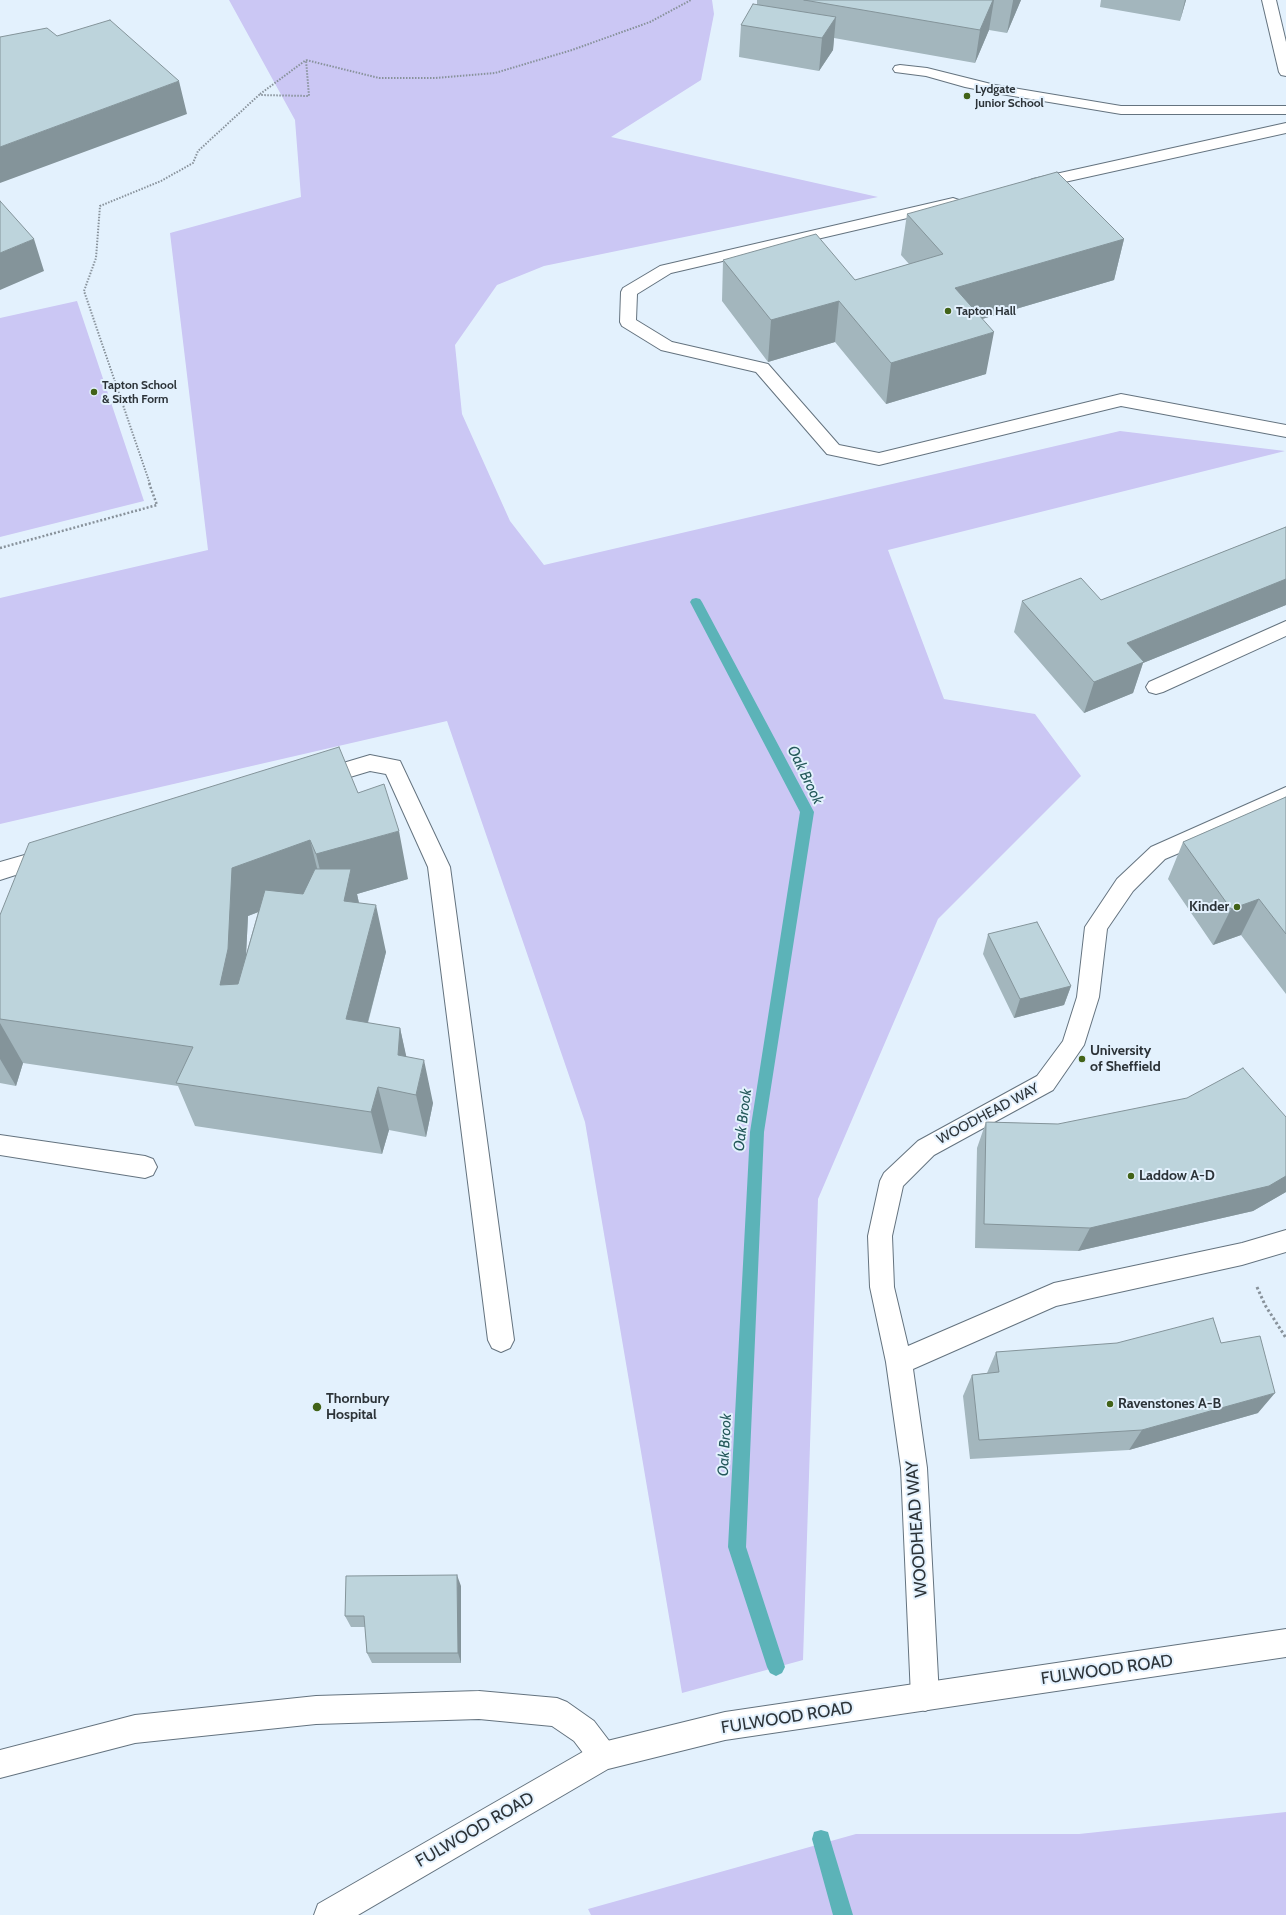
<!DOCTYPE html>
<html>
<head>
<meta charset="utf-8">
<style>
	body { margin:0 }
	canvas { display:block; background:#e3f1fd }
</style>
</head>
<body>
<canvas width="1286" height="1915"></canvas>
<script>
const c = document.querySelector('canvas').getContext('2d');
c.lineJoin = 'round';
function paint(path, color) { c.fillStyle = color; c.fill(path, 'evenodd'); }
const shape = rows => new Path2D(rows.map(r => 'M' + r).join(''));
function trace(path, color, width, dash) { c.strokeStyle = color; c.lineWidth = width; c.lineCap = dash ? 'butt' : 'round'; c.setLineDash(dash || []); c.stroke(path); }
function label(font, color, halo, rows, align = 'center') {
  c.font = font + ' Cabin,sans-serif'; c.lineWidth = 4; c.setLineDash([]); c.textBaseline = 'middle'; c.strokeStyle = halo; c.fillStyle = color; for (const [text, x, y, turn = 0] of rows) {
    c.save(); c.translate(x, y); c.rotate((+turn || 0) * Math.PI / 180); c.textAlign = isNaN(turn) ? turn : align; if (halo) c.strokeText(text, 0, 0); c.fillText(text, 0, 0); c.restore();
  }
}
paint(shape([
	[229,0,712,0,714,14,701,80,611,137,878,197,544,266,497,285,455,345,462,414,510,521,544,565,1120,431,1285,451,888,550,944,699,1035,714,1081,776,938,919,818,1199,803,1660,682,1693,585,1122,447,721,0,824,0,598,208,550,170,233,301,197,295,120],
	[77,301,144,501,0,537,0,318],
	[1286,1812,1286,1915,591,1915,588,1909,856,1834,1079,1834]
]), '#cbc7f4');
paint(shape([
	[696,598,700,599,702,602,814,812,764,1132,746,1547,785,1667,782,1673,776,1676,770,1673,767,1667,728,1547,750,1132,800,812,690,602,692,599,696,598],
	[821,1830,828,1832,830,1839,853,1915,833,1915,812,1839,814,1832,821,1830]
]), '#5cb3b8');
const service = shape([
	[900,65,927,68,995,85,1121,106,1286,106,1286,114,1121,114,995,93,965,87,926,76,895,72,893,69,895,66,900,65],
	[1286,123,1286,133,1033,189,1028,187,1025,184,1028,181,1033,179,1286,123],
	[953,198,959,200,961,203,959,206,671,273,637,294,636,320,672,342,768,364,839,445,879,453,1121,394,1286,425,1286,437,1121,406,879,465,827,454,756,372,661,350,622,326,620,322,621,292,623,288,660,266,953,198],
	[1286,621,1286,636,1163,692,1156,694,1149,692,1146,687,1149,682,1286,621],
	[370,755,400,761,450,867,514,1340,510,1348,501,1352,492,1348,488,1340,428,867,386,774,370,771,320,786,313,784,310,778,313,772,370,755],
	[1286,787,1286,804,1231,831,1165,859,1133,891,1107,929,1099,997,1084,1045,1053,1090,934,1155,903,1186,892,1236,894,1287,908,1346,1054,1283,1242,1243,1286,1230,1286,1252,1242,1265,1056,1306,913,1369,927,1468,939,1697,935,1707,925,1711,915,1707,911,1697,901,1468,886,1362,870,1287,868,1236,880,1181,884,1173,918,1141,1037,1076,1063,1041,1077,997,1085,927,1117,879,1151,847,1286,787],
	[49,848,56,850,60,856,56,862,0,880,0,862,49,848],
	[0,1135,145,1156,153,1159,157,1167,153,1175,145,1178,0,1155,0,1135],
	[479,1691,557,1698,567,1702,594,1721,613,1746,617,1756,613,1766,603,1770,593,1766,574,1741,552,1726,479,1719,316,1724,135,1743,0,1778,0,1750,135,1715,316,1696,479,1691]
]);
const minor = shape([
	[1262,0,1276,0,1286,42,1286,76,1281,75,1279,72,1262,0]
]);
const tertiary = shape([
	[1286,1629,1286,1657,725,1740,608,1769,358,1915,314,1915,318,1904,593,1746,603,1742,725,1712,1286,1629]
]);
trace(service, '#64737f', 2);
trace(minor, '#64737f', 2);
trace(tertiary, '#64737f', 2);
trace(shape([
	[260,94,306,60],
	[150,484,84,291,96,258,100,206,161,181,193,163,198,151,259,95,309,96,306,60,379,78,435,78,495,73,572,50,650,22,691,0]
]), '#88929b', 2, [1.5, 1.5]);
trace(shape([
	[0,548,157,505,149,483]
]), '#88929b', 2.5, [2, 2]);
trace(shape([
	[1257,1287,1265,1305,1286,1338]
]), '#88929b', 3, [2.5, 2.5]);
paint(service, '#fff');
paint(minor, '#fff');
paint(tertiary, '#fff');
paint(shape([
	[757,0,1021,0,1007,33,989,30,975,63,834,38,833,50,819,71,739,57,741,25,757,4],
	[1101,0,1186,0,1180,21,1100,7],
	[907,214,1124,239,1114,280,982,319,986,374,886,404,835,342,768,362,722,301,723,260,855,280,909,264,901,255],
	[1286,527,1286,605,1143,663,1133,693,1084,713,1014,632,1022,601,1101,600],
	[358,793,408,879,357,894,359,903,386,952,368,1023,400,1028,406,1057,433,1103,426,1137,389,1130,382,1154,195,1126,178,1086,23,1063,16,1086,0,1083,0,915],
	[258,912,246,955,248,916],
	[1286,797,1286,994,1241,935,1213,945,1168,879,1183,842],
	[988,934,1071,986,1064,1005,1014,1018,983,954],
	[1286,1117,1286,1192,1253,1211,1078,1251,975,1248,977,1148,986,1122,1058,1124],
	[1221,1343,1258,1413,1129,1450,970,1459,963,1396,972,1375,987,1373,996,1352],
	[461,1586,461,1663,372,1663,367,1653,365,1627,351,1627,345,1616]
]), '#a3b6bd');
paint(shape([
	[993,0,994,0,989,30,975,63,980,30],
	[1013,0,1021,0,1007,33,1013,1],
	[1185,0,1186,0,1180,21],
	[836,17,833,50,819,71,822,38],
	[179,81,187,114,0,183,0,147],
	[34,239,44,271,0,290,0,253],
	[1124,239,1114,280,948,329,955,288],
	[839,301,835,342,768,362,771,320],
	[994,332,986,374,886,404,891,363],
	[1286,579,1286,605,1143,663,1133,693,1084,713,1094,682,1127,643],
	[399,831,408,879,357,894,362,917,328,902,316,854],
	[310,840,322,888,248,916,244,995,220,985,232,868],
	[1259,899,1241,935,1213,945,1231,909],
	[376,905,386,952,357,1063,346,1019],
	[1071,986,1064,1005,1014,1018,1020,999],
	[0,1023,23,1063,16,1086,0,1059],
	[400,1028,410,1073,398,1055],
	[424,1060,433,1103,426,1137,416,1095],
	[378,1087,389,1130,382,1154,371,1112],
	[1286,1176,1286,1192,1253,1211,1078,1251,1090,1228],
	[1275,1393,1258,1413,1129,1450,1142,1430],
	[457,1575,461,1586,461,1663,458,1653]
]), '#84949a');
const building = shape([
	[804,0,993,0,980,30,804,0],
	[753,4,836,17,822,38,741,25,753,4],
	[110,20,179,81,0,147,0,37,47,28,57,36,110,20],
	[1057,172,1124,239,955,288,994,332,891,363,839,301,771,320,723,260,816,234,855,280,943,254,907,214,1057,172],
	[0,201,34,239,0,253,0,201],
	[1286,527,1286,579,1127,643,1144,662,1094,682,1022,601,1081,578,1101,600,1286,527],
	[339,747,358,793,384,784,399,831,316,854,310,840,232,868,228,949,220,985,238,984,265,890,303,894,315,869,351,869,344,901,376,905,346,1019,400,1028,398,1055,424,1060,416,1095,378,1087,371,1112,176,1083,193,1047,0,1019,0,915,29,843,339,747],
	[1286,797,1286,934,1259,899,1231,909,1183,842,1286,797],
	[1037,922,1071,986,1020,999,988,934,1037,922],
	[1243,1068,1286,1117,1286,1176,1269,1186,1090,1228,984,1224,986,1122,1058,1124,1187,1098,1243,1068],
	[1213,1318,1221,1343,1260,1336,1275,1393,1142,1430,979,1440,972,1375,999,1372,996,1352,1117,1343,1213,1318],
	[457,1575,458,1653,367,1653,364,1616,345,1616,346,1576,457,1575]
]);
paint(building, '#bdd4dc');
trace(building, '#84949a', 1);
for (const [x, y, r, color] of [
	[967,96,4,"#426318"],
	[948,311,4,"#426318"],
	[94,392,4,"#426318"],
	[1237,907,4,"#426318"],
	[1082,1059,4,"#426318"],
	[1131,1176,4,"#426318"],
	[1110,1404,4,"#426318"],
	[317,1407,5,"#426318"]
]) { const dot = new Path2D(); dot.arc(x, y, r, 0, 2 * Math.PI); c.fillStyle = color; c.fill(dot); trace(dot, '#e3f1fd', 1.5); }
label('bold 12px', '#2c3338', '#e3f1fd', [
	["Lydgate",975,89],
	["Junior School",975,103],
	["Tapton Hall",956,311],
	["Tapton School",102,385],
	["& Sixth Form",102,399]
], 'left');
label('bold 14px', '#2c3338', '#e3f1fd', [
	["Kinder",1229,907,"right"],
	["University",1090,1051],
	["of Sheffield",1090,1067],
	["Laddow A-D",1139,1176],
	["Thornbury",326,1399],
	["Hospital",326,1415],
	["Ravenstones A-B",1118,1404]
], 'left');
label('14px', '#2c3338', '#e3f1fd', [
	["WOODHEAD WAY",988,1114,-28]
]);
label('italic 15px', '#25595b', '#e3f1fd', [
	["Oak Brook",805,775,64],
	["Oak Brook",743,1120,-83],
	["Oak Brook",725,1445,-87]
]);
label('17px', '#2c3338', '#e3f1fd', [
	["WOODHEAD WAY",917,1529,-94],
	["FULWOOD ROAD",1107,1670,-8],
	["FULWOOD ROAD",787,1718,-9],
	["FULWOOD ROAD",475,1830,-30]
]);
</script>
</body>
</html>
